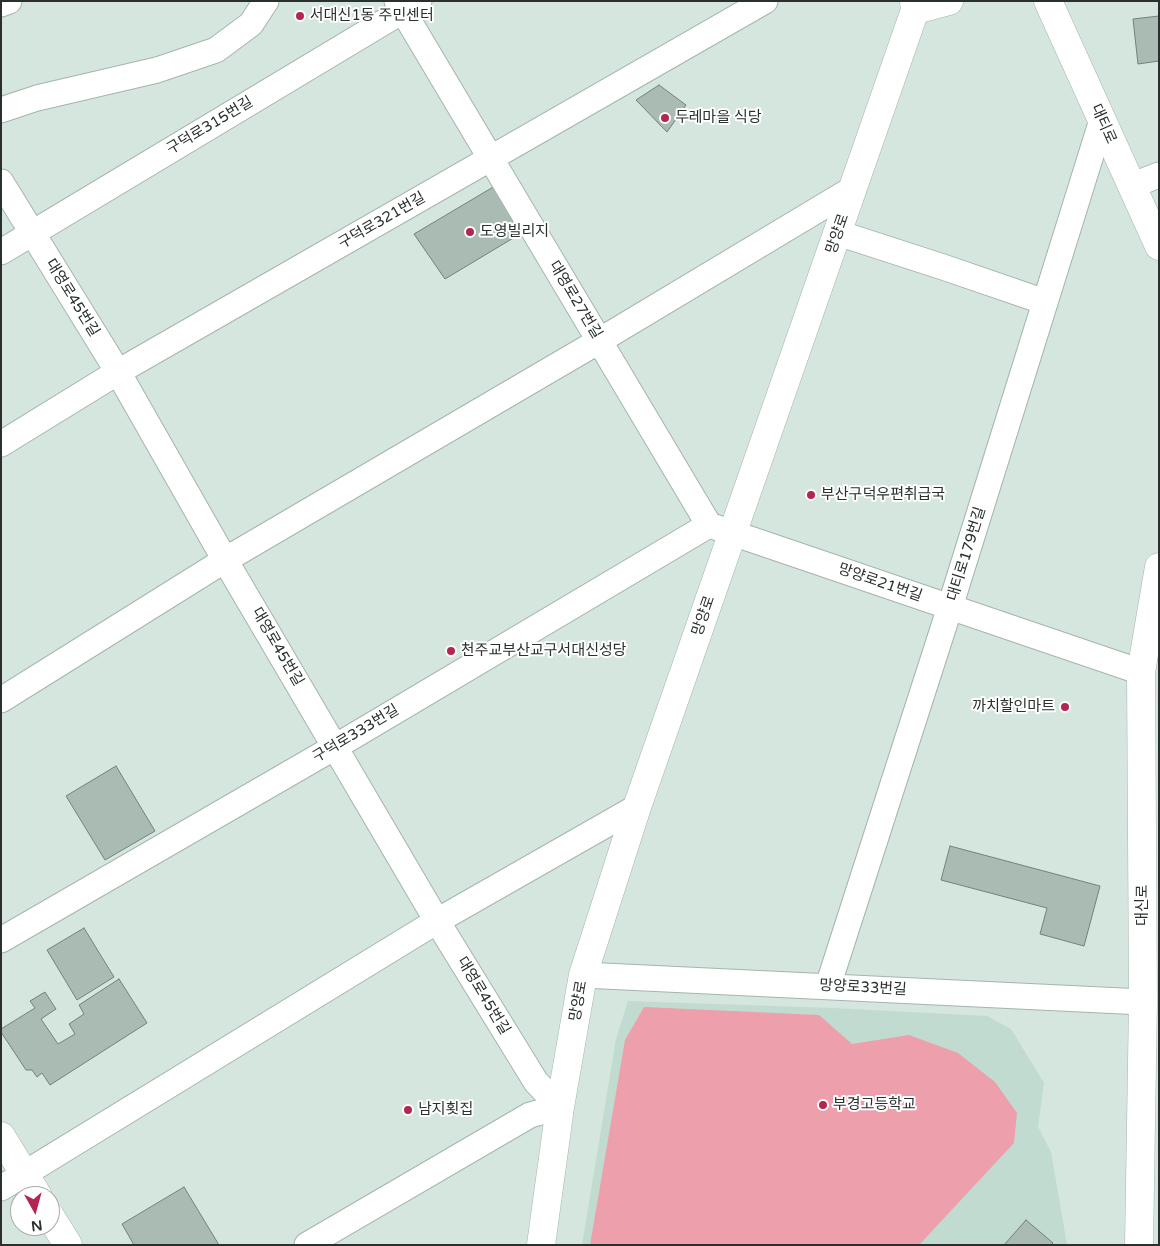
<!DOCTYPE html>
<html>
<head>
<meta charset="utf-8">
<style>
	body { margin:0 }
	#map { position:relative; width:1160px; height:1246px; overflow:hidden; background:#d4e6de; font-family:"Varela Round",sans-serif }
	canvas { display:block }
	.frame { position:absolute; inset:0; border:2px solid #29302d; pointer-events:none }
	.north { position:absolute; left:10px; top:1186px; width:50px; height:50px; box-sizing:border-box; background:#fff; border:1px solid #a9acab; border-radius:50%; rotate:173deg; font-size:14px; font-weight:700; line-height:20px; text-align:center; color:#29302d }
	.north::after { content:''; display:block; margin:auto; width:18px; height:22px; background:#b52552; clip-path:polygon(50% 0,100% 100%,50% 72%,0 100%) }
</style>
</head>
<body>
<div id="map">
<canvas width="1160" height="1246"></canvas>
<div class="frame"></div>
<div class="north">N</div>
</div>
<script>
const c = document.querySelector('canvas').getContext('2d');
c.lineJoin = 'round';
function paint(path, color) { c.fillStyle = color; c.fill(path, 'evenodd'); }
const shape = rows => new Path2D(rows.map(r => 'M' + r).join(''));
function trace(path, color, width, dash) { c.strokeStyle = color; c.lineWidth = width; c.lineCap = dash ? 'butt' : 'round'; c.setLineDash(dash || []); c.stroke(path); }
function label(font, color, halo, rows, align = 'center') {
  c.font = font + ' "Varela Round","Noto Sans KR",sans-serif'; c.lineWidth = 4; c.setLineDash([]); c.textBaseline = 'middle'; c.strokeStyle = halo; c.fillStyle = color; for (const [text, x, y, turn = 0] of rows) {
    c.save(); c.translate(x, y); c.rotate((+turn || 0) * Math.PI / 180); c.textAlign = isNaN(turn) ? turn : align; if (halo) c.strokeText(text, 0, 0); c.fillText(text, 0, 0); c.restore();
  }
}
paint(shape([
	[628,1001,832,1008,987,1016,1011,1029,1044,1083,1038,1127,1051,1152,1067,1245,582,1245,616,1039]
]), '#c1dbd0');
paint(shape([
	[644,1007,819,1015,852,1044,909,1035,958,1053,995,1082,1017,1113,1014,1143,919,1245,590,1245,625,1040]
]), '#ed9fac');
const building = shape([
	[1159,16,1159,61,1138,64,1133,19,1159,16],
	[659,85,686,105,667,132,636,100,659,85],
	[500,183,525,231,445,279,414,234,500,183],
	[116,766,155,831,105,860,66,796,116,766],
	[950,846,1100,886,1084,946,1040,934,1047,908,941,880,950,846],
	[84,928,114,977,77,1000,47,950,84,928],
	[119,979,147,1023,50,1085,42,1073,37,1077,32,1070,26,1070,1,1032,1,1029,35,1008,30,1001,45,992,56,1009,41,1019,58,1044,75,1034,69,1024,84,1014,79,1005,119,979],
	[184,1187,219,1245,134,1245,122,1224,184,1187],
	[1026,1220,1053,1243,1051,1245,1004,1245,1026,1220]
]);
paint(building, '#aabbb4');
trace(building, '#72827b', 1);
const minor = shape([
	[397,1,709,525,1141,672],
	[1,4,9,1],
	[1,110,37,98,157,70,216,50,251,24,266,1],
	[1,182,118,372,225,560,437,921,536,1082,560,1107,530,1115,307,1245],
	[1131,186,1159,175],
	[838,233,943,267,1045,302],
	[1,252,419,1],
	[1,444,118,372,765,1],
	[1,700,225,560,599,341,854,188],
	[1,940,335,747,709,525],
	[583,975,1143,1002],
	[828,986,950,607,1102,120],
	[1,1188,437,921,637,807]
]);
const tertiary = shape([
	[1139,1245,1143,1002,1141,672,1159,567]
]);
const secondary = shape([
	[914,1,915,10,949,1],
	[1048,1,1159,246]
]);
const primary = shape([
	[1,1136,38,1196],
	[50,1216,68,1245],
	[541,1245,560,1107,583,975,637,807,915,10,921,1]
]);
trace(minor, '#a4b5ad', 27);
trace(tertiary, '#a4b5ad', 29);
trace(secondary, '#a4b5ad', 29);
trace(primary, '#a4b5ad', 29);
trace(minor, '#fff', 25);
trace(tertiary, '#fff', 28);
trace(secondary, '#fff', 28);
trace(primary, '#fff', 28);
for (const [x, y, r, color] of [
	[300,16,5,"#b52552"],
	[665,118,5,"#b52552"],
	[470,232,5,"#b52552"],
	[811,495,5,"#b52552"],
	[451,651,5,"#b52552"],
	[1065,707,5,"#b52552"],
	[823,1105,5,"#b52552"],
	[408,1110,5,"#b52552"]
]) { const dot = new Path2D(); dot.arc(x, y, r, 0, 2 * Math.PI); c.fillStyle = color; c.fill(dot); trace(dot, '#fff', 2); }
label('15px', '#29302d', '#fff', [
	["서대신1동 주민센터",310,16],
	["두레마을 식당",675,118],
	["도영빌리지",480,232],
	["부산구덕우편취급국",821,495],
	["천주교부산교구서대신성당",461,651],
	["까치할인마트",1055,707,"right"],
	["부경고등학교",833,1105],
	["남지횟집",418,1110]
], 'left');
label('15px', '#29302d', '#fff', [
	["대티로",1103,124,66],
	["구덕로315번길",210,126,-31],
	["구덕로321번길",382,221,-30],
	["망양로",838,234,-71],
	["대영로45번길",72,298,58],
	["대영로27번길",575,300,59],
	["대티로179번길",967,554,-73],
	["망양로21번길",880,583,19],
	["망양로",704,616,-71],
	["대영로45번길",277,647,60],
	["구덕로333번길",356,734,-31],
	["대신로",1143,905,-90],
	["망양로33번길",863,988,3],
	["대영로45번길",483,996,59],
	["망양로",579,1001,-80]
]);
</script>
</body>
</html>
